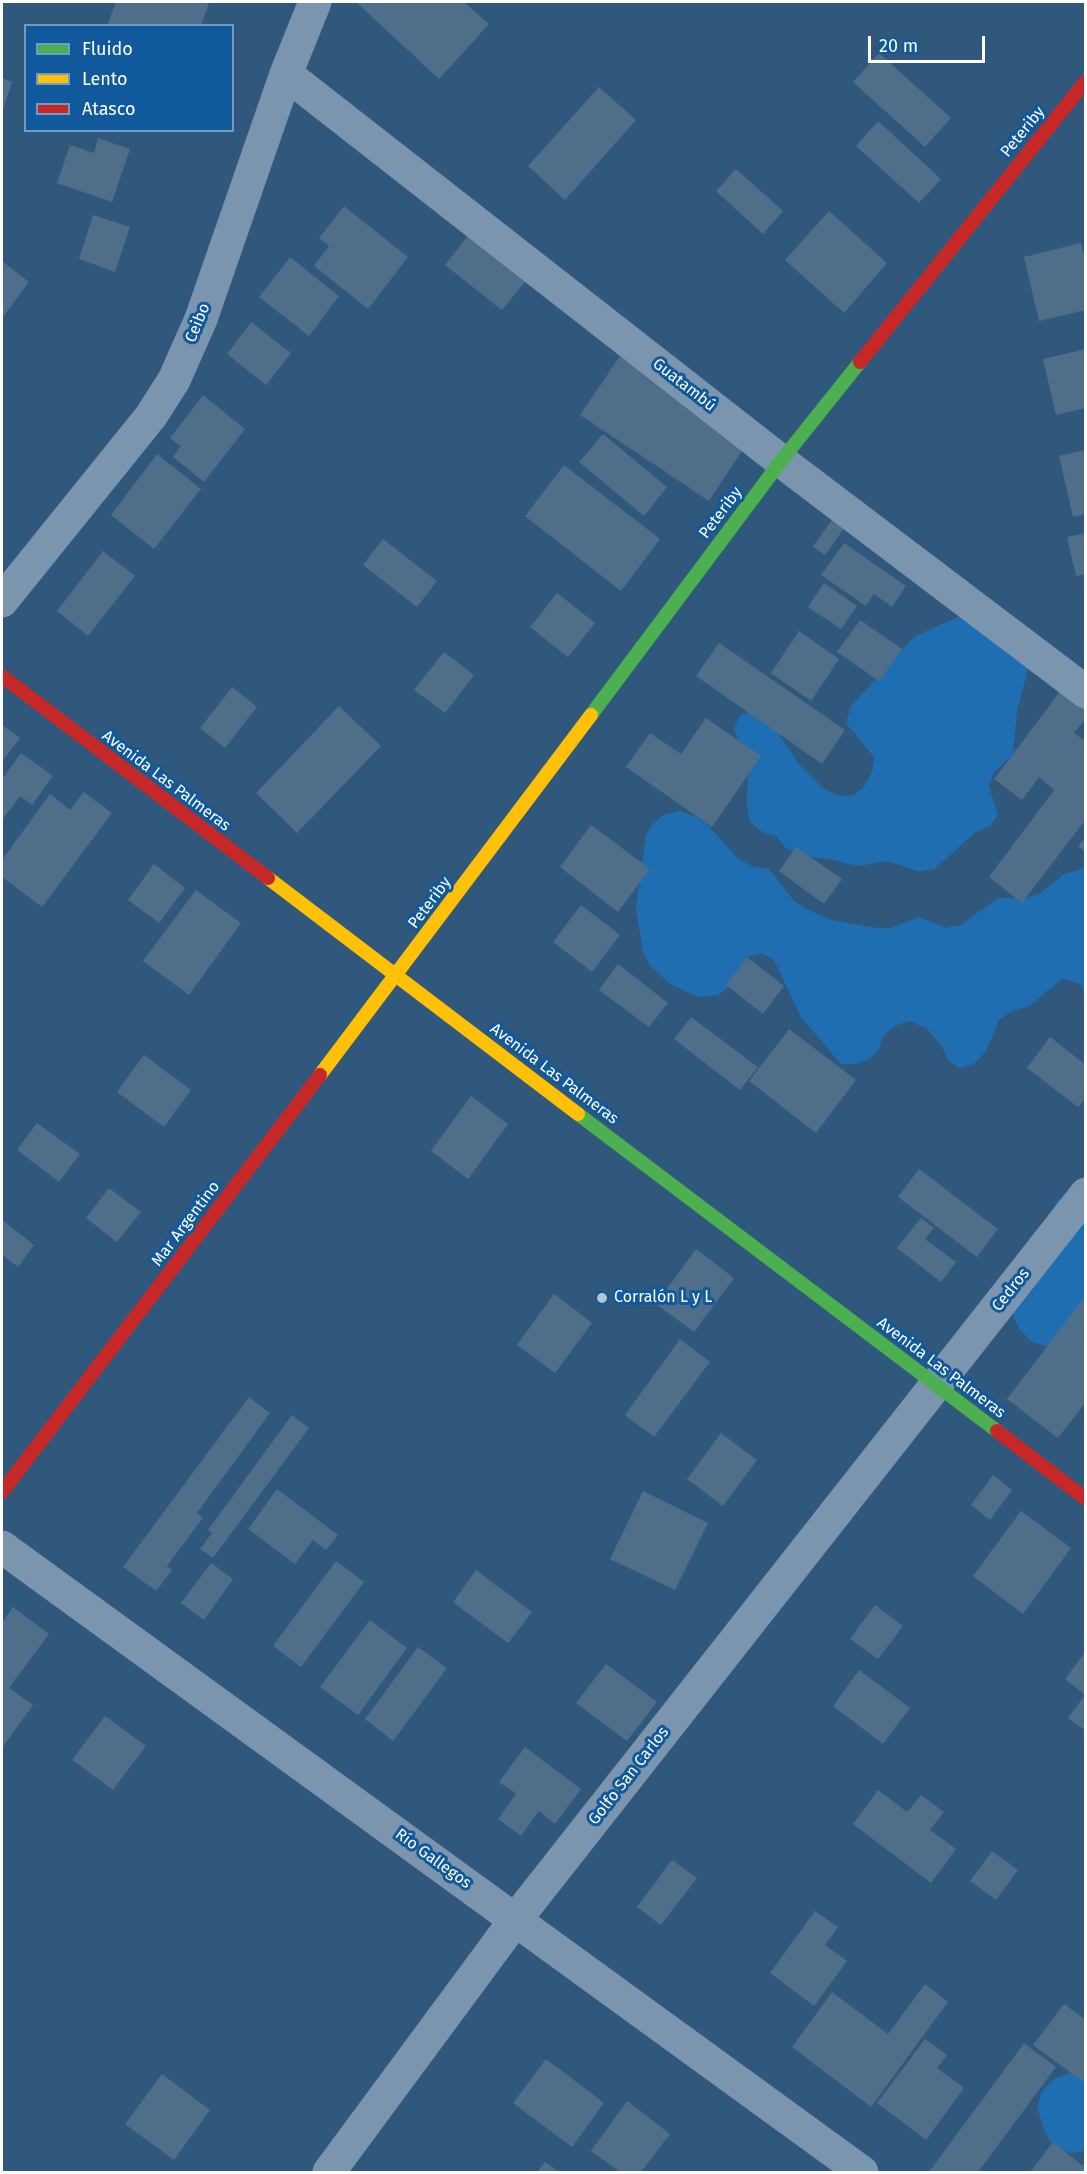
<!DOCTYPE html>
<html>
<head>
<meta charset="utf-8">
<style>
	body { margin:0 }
	#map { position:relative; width:1087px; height:2174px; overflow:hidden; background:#30587c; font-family:"Fira Sans",sans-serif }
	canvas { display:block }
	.frame { position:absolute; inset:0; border:3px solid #fff; pointer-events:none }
	.legend { position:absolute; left:24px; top:24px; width:210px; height:108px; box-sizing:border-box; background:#10599c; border:2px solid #709bc4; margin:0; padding:8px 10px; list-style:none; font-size:18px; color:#fff }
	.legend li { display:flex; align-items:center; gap:12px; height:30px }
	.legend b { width:30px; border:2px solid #709bc4 }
	.scale { position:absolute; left:868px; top:36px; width:117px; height:27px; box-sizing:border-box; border:3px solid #fff; border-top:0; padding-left:8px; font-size:18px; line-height:21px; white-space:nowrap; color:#fff; -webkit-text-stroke:4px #10599c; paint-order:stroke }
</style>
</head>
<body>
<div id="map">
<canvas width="1087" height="2174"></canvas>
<div class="frame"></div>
<ul class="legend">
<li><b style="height:8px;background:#4caf50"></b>Fluido</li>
<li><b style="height:8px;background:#ffc107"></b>Lento</li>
<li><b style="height:8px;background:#c62828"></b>Atasco</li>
</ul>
<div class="scale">20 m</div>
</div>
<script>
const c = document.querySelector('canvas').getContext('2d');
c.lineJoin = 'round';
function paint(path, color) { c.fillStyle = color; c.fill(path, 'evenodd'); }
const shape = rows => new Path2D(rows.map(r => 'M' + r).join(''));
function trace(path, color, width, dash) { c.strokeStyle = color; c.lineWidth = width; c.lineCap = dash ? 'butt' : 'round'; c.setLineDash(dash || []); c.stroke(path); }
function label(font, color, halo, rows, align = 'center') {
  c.font = font + ' "Fira Sans",sans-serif'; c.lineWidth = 6; c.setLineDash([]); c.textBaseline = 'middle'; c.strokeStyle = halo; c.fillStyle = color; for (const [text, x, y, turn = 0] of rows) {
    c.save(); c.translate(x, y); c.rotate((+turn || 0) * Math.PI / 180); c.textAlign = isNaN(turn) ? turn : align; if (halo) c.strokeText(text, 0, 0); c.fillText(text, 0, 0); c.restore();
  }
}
paint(shape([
	[968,612,1029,665,1017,711,1013,754,993,774,989,787,998,815,990,826,976,832,934,869,918,871,888,861,858,866,829,859,800,856,785,847,776,836,762,832,750,822,747,804,748,773,734,728,741,714,757,712,771,723,800,765,823,788,836,795,852,796,863,788,872,772,874,757,846,723,851,706,914,637],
	[679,811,695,816,707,824,738,859,754,867,769,869,793,900,806,909,832,920,876,928,891,928,919,917,946,928,961,925,998,898,1027,898,1041,893,1064,874,1085,868,1085,989,1078,983,1062,979,1029,1006,1012,1011,999,1020,986,1051,974,1064,959,1068,948,1060,942,1046,926,1028,910,1021,895,1026,883,1036,879,1049,869,1059,855,1064,841,1064,801,1017,774,960,761,953,747,957,732,985,718,995,699,997,672,985,650,966,643,952,636,909,646,835,653,824,664,815],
	[1085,1185,1085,1330,1062,1347,1046,1346,1032,1342,1020,1330,1014,1318,1011,1302,1057,1200],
	[1070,2073,1085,2076,1085,2151,1071,2153,1056,2148,1047,2137,1037,2108,1042,2091,1054,2079]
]), '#206eb2');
paint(shape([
	[116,2,209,2,201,26,107,26],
	[356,2,464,2,489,24,439,79],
	[879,53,951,118,925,147,853,82],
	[2,78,12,82,2,112],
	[599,87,636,120,565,200,528,166],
	[878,121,941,179,919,203,856,146],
	[98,138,130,149,112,202,57,183,70,145,94,153],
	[736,169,783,211,763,234,716,191],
	[344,206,408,257,368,309,314,266,329,246,319,238],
	[829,211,887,263,844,313,785,260],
	[93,215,130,227,115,272,79,259],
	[470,233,528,278,502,310,445,265],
	[1081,243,1086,264,1086,310,1039,321,1024,257],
	[290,257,339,296,309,336,259,297],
	[2,261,29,282,2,318],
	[251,322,291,353,266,385,227,354],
	[1086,349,1086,408,1056,415,1043,359],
	[620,356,748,442,709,501,580,415],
	[203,395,245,429,204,482,173,457,181,446,170,438],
	[603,434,667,487,644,516,579,462],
	[1086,450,1086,514,1073,517,1059,456],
	[157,454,201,489,154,549,111,515],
	[564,465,660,539,621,591,525,516],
	[835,515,847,524,825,555,813,547],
	[1086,533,1086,574,1076,576,1067,537],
	[383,539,437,581,417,607,363,565],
	[844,543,906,586,892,607,874,594,866,606,821,575],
	[103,551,135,576,88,636,57,611],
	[824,583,857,606,841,629,808,607],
	[557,593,595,623,568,657,530,627],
	[860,620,902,649,879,681,837,652],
	[799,631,839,659,811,701,771,673],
	[719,643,845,730,822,764,696,676],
	[444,652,474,675,445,713,414,690],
	[1065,685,1086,701,1086,718,1074,733,1086,742,1086,819,1022,903,989,877,1054,790,1039,777,1022,800,994,779],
	[232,687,257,707,225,748,200,728],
	[339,706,381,746,297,833,256,793],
	[706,718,761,756,712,827,626,767,650,733,681,754],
	[2,725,20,738,2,762],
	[21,753,53,776,32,805,20,796,2,820,2,779],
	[84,792,112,813,42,907,2,877,2,860,50,794,70,810],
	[591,825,650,869,618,912,560,867],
	[1086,836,1086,852,1078,846],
	[796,847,842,879,824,904,779,871],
	[154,864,185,888,159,923,128,900],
	[196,890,241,923,189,995,143,961],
	[581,905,620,935,592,972,553,942],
	[747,957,784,986,763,1014,726,985],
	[618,964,668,1003,649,1027,599,990],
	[691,1017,758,1067,740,1090,674,1039],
	[789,1029,856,1080,816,1133,749,1081],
	[1050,1037,1086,1065,1086,1098,1078,1107,1027,1068],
	[144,1055,191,1090,164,1127,117,1092],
	[471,1096,508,1124,468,1179,431,1151],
	[37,1123,80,1154,59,1182,17,1150],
	[919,1169,998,1229,977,1257,898,1197],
	[109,1188,141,1212,117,1242,86,1218],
	[921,1218,934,1228,925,1239,956,1262,941,1282,897,1248],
	[2,1220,34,1245,18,1267,2,1255],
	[696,1249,734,1278,694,1332,656,1304],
	[554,1294,592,1323,555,1373,517,1345],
	[1086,1295,1086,1402,1058,1438,1007,1399],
	[680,1339,710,1362,654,1437,625,1415],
	[249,1397,270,1413,197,1513,203,1518,167,1566,172,1570,156,1591,123,1567],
	[292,1415,309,1428,213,1558,200,1549,212,1533,208,1530],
	[721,1433,757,1460,723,1506,687,1479],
	[993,1475,1012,1490,990,1520,971,1505],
	[277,1489,338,1535,326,1550,313,1540,295,1564,248,1529],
	[643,1491,708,1523,675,1590,610,1559],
	[1021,1511,1071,1548,1023,1614,973,1576],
	[336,1561,364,1582,301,1667,273,1646],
	[211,1563,233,1579,204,1620,181,1603],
	[476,1570,532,1612,508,1643,453,1602],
	[875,1605,903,1626,878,1659,850,1639],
	[13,1607,49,1634,9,1688,33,1705,2,1748,2,1623],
	[370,1620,407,1648,358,1715,320,1687],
	[418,1647,447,1668,393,1741,365,1719],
	[1086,1651,1086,1731,1068,1718,1085,1695,1065,1679],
	[606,1664,657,1702,627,1741,576,1703],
	[859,1670,910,1708,883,1744,833,1706],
	[105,1716,146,1746,113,1790,72,1760],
	[525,1747,581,1789,555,1824,539,1811,521,1836,498,1819,516,1794,499,1782],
	[878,1790,907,1812,921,1795,944,1812,930,1830,956,1849,931,1883,853,1824],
	[992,1851,1018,1870,996,1900,970,1881],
	[672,1860,697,1878,661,1925,637,1907],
	[815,1911,838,1927,825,1945,847,1961,814,2006,770,1973],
	[925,1984,948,2002,871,2107,792,2047,832,1992,888,2034],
	[1064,2004,1086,2020,1086,2084,1033,2045],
	[925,2039,947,2055,937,2068,964,2088,926,2140,877,2103],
	[1024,2043,1056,2067,978,2172,929,2172],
	[546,2059,604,2103,572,2147,513,2103],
	[162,2074,210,2110,174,2160,125,2124],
	[627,2101,670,2134,641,2172,620,2172,591,2151],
	[1053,2142,1083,2166,1086,2163,1086,2172,1030,2172],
	[545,2162,559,2172,537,2172]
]), '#4e6e8a');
trace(shape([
	[286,74,781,461,1086,692],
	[2,601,151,416,174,380,201,319,286,74,315,2],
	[2,1547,862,2172],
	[329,2172,516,1919,1086,1194]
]), '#7b95ae', 33);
trace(shape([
	[591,715,781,461,860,362],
	[578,1114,997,1431]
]), '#4caf50', 14);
trace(shape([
	[268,878,578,1114],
	[320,1075,591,715]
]), '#ffc107', 14);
trace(shape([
	[860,362,1086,81],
	[2,676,268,878],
	[997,1431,1086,1499],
	[2,1492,320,1075]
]), '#c62828', 14);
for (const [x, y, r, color] of [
	[602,1298,6,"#b7c5d1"]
]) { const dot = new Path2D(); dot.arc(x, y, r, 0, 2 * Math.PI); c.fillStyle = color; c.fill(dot); trace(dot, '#10599c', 2); }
label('16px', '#fff', '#10599c', [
	["Peteriby",1023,132,-51],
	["Ceibo",198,323,-68],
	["Guatambú",684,385,38],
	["Peteriby",721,513,-53],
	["Avenida Las Palmeras",166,781,37],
	["Peteriby",430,903,-53],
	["Avenida Las Palmeras",554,1074,37],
	["Mar Argentino",186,1224,-53],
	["Cedros",1011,1290,-52],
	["Avenida Las Palmeras",941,1368,37],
	["Golfo San Carlos",629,1776,-52],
	["Río Gallegos",433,1859,36]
]);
label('16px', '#fff', '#10599c', [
	["Corralón L y L",614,1298]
], 'left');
</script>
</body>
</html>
